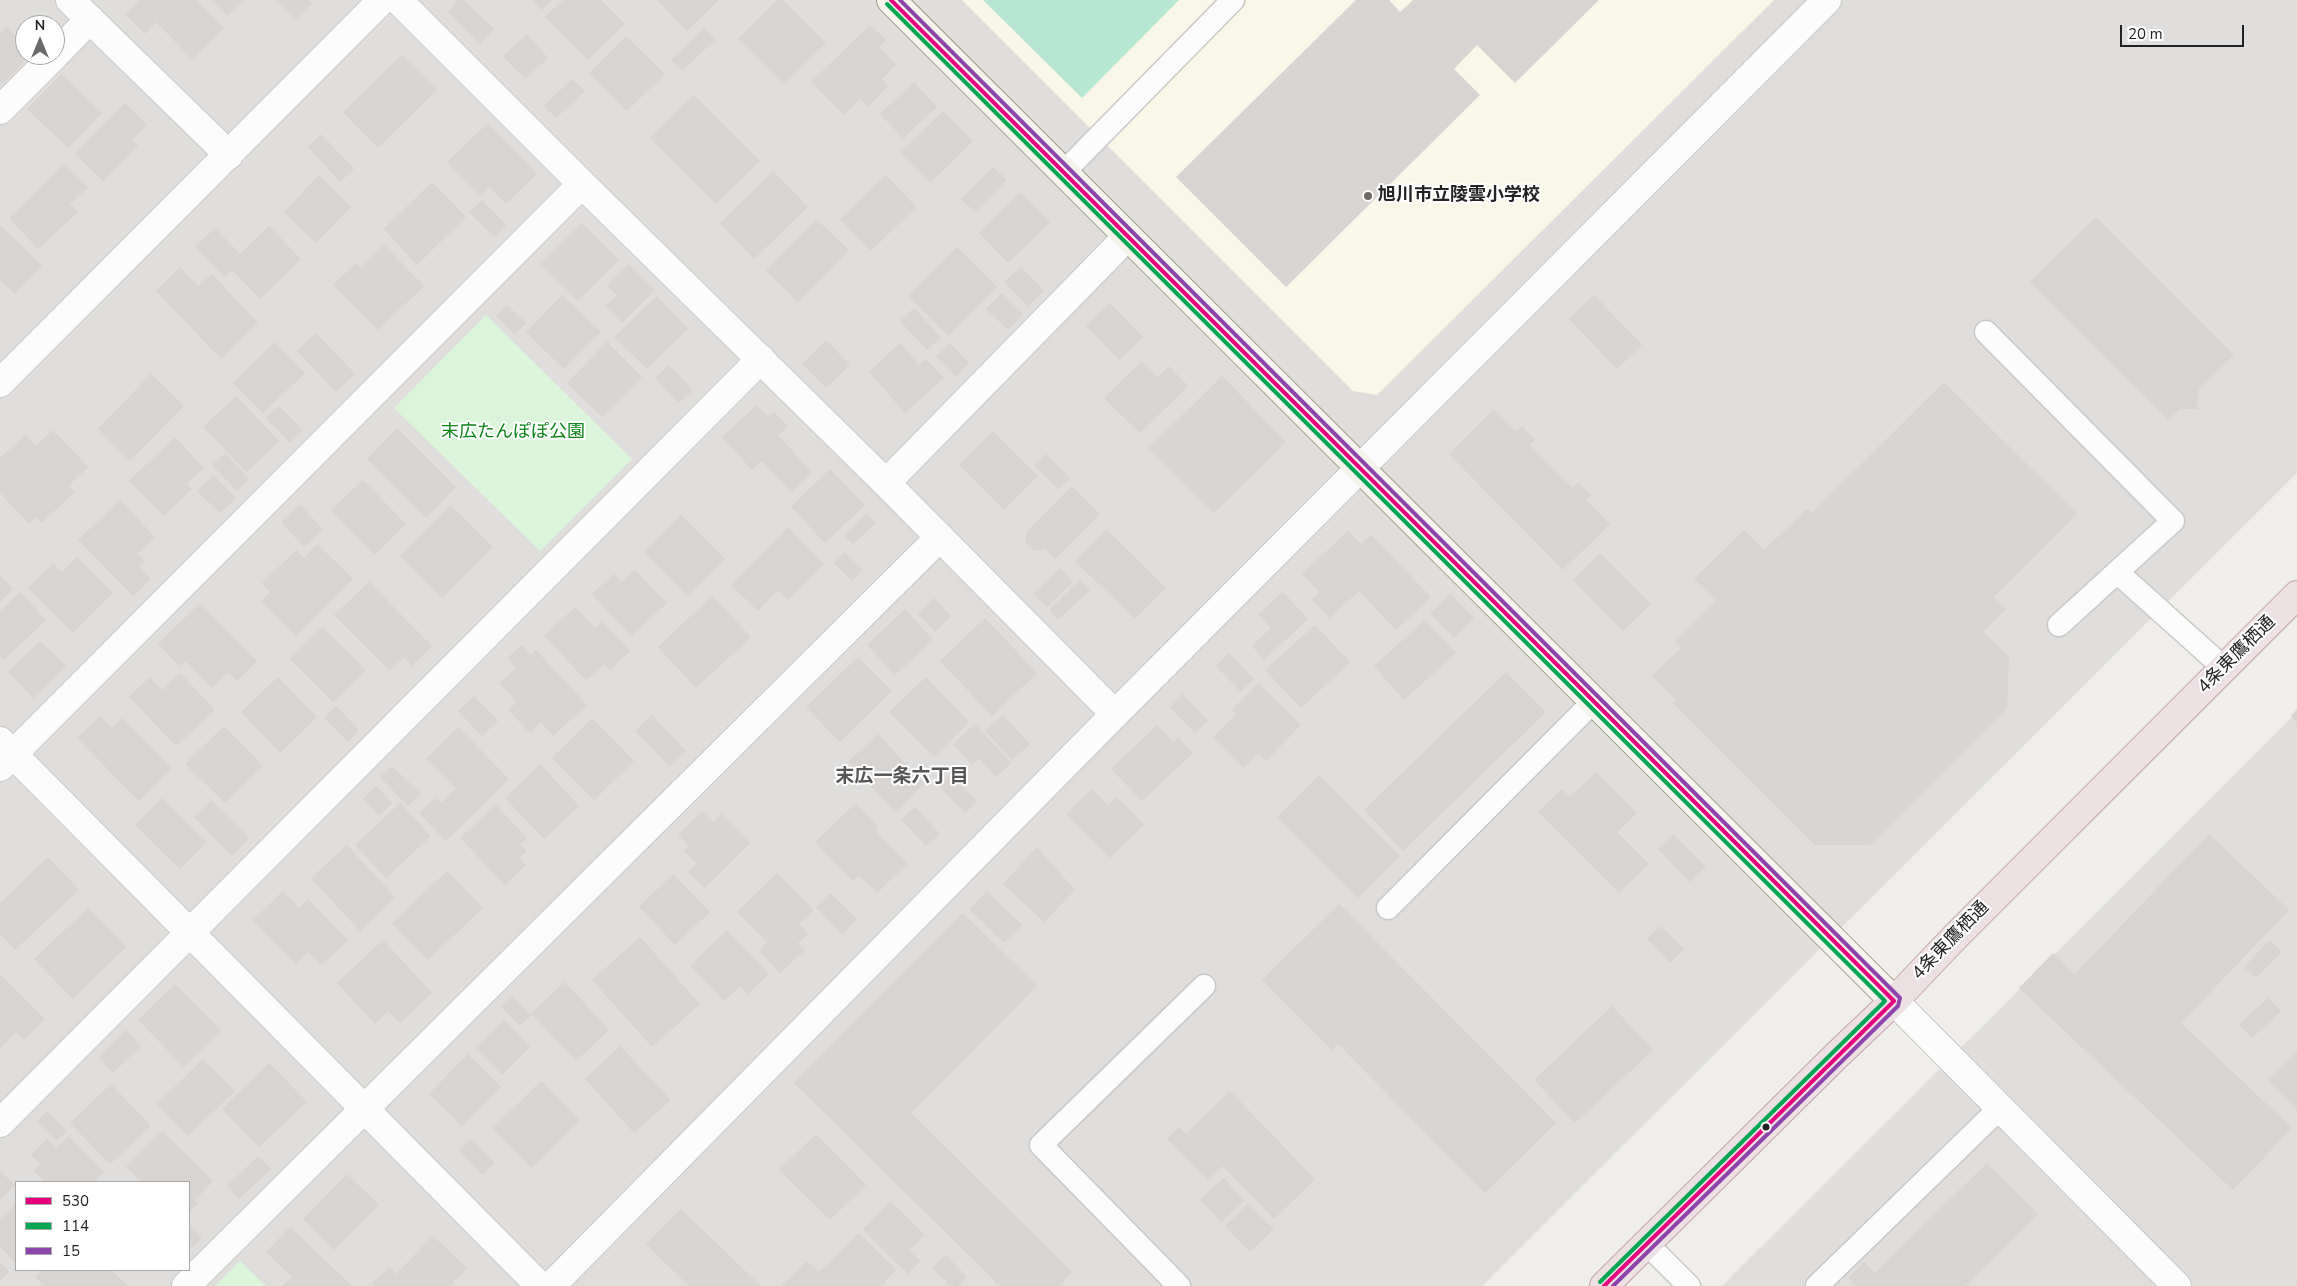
<!DOCTYPE html>
<html>
<head>
<meta charset="utf-8">
<style>
	body { margin:0 }
	#map { position:relative; width:2297px; height:1286px; overflow:hidden; background:#f0eeeb; font-family:"Nunito Sans",sans-serif }
	canvas { display:block }
	.legend { position:absolute; left:15px; top:1181px; width:175px; height:90px; box-sizing:border-box; background:#fff; border:1px solid #a7a7a7; margin:0; padding:6px 9px; list-style:none; font-size:15px; color:#222 }
	.legend li { display:flex; align-items:center; gap:10px; height:25px }
	.legend b { width:25px; border:1px solid #a7a7a7 }
	.north { position:absolute; left:15px; top:15px; width:50px; height:50px; box-sizing:border-box; background:#fff; border:1px solid #a7a7a7; border-radius:50%; rotate:0deg; font-size:14px; font-weight:700; line-height:20px; text-align:center; color:#222 }
	.north::after { content:''; display:block; margin:auto; width:18px; height:22px; background:#6a6968; clip-path:polygon(50% 0,100% 100%,50% 72%,0 100%) }
	.scale { position:absolute; left:2120px; top:25px; width:124px; height:22px; box-sizing:border-box; border:2px solid #222; border-top:0; padding-left:6px; font-size:15px; line-height:18px; white-space:nowrap; color:#222; -webkit-text-stroke:4px #fff; paint-order:stroke }
</style>
</head>
<body>
<div id="map">
<canvas width="2297" height="1286"></canvas>
<ul class="legend">
<li><b style="height:6px;background:#e5007d"></b>530</li>
<li><b style="height:6px;background:#00a651"></b>114</li>
<li><b style="height:6px;background:#8e44ad"></b>15</li>
</ul>
<div class="north">N</div>
<div class="scale">20 m</div>
</div>
<script>
const c = document.querySelector('canvas').getContext('2d');
c.lineJoin = 'round';
function paint(path, color) { c.fillStyle = color; c.fill(path, 'evenodd'); }
const shape = rows => new Path2D(rows.map(r => 'M' + r).join(''));
function trace(path, color, width, dash) { c.strokeStyle = color; c.lineWidth = width; c.lineCap = dash ? 'butt' : 'round'; c.setLineDash(dash || []); c.stroke(path); }
function label(font, color, halo, rows, align = 'center') {
  c.font = font + ' "Nunito Sans","Noto Sans JP",sans-serif'; c.lineWidth = 4; c.setLineDash([]); c.textBaseline = 'middle'; c.strokeStyle = halo; c.fillStyle = color; for (const [text, x, y, turn = 0] of rows) {
    c.save(); c.translate(x, y); c.rotate((+turn || 0) * Math.PI / 180); c.textAlign = isNaN(turn) ? turn : align; if (halo) c.strokeText(text, 0, 0); c.fillText(text, 0, 0); c.restore();
  }
}
paint(shape([
	[0,0,2297,0,2297,473,1482,1286,0,1286],
	[25,25,55,25,55,55,25,55],
	[16,1182,189,1182,189,1270,16,1270],
	[2297,712,2297,1286,1722,1286]
]), '#dfdedc');
paint(shape([
	[962,0,1774,0,1377,395,1353,391]
]), '#f8f7e8');
paint(shape([
	[486,315,632,459,540,551,394,408],
	[240,1261,266,1286,215,1286]
]), '#daf5da');
paint(shape([
	[983,0,1179,0,1082,98]
]), '#b7e6d2');
paint(shape([
	[140,0,196,0,224,28,192,59,156,22,145,34,125,14],
	[211,0,243,0,227,16],
	[277,0,308,0,312,3,296,19],
	[458,0,464,0,494,29,480,43,448,12],
	[533,0,552,0,542,10],
	[563,0,601,0,625,24,588,60,545,17],
	[657,0,719,0,687,31],
	[777,0,783,0,826,43,784,85,738,39],
	[1356,0,1389,0,1400,12,1413,0,1599,0,1515,83,1477,45,1454,69,1480,95,1286,287,1176,177],
	[31,15,41,25,23,23],
	[870,25,886,40,879,47,896,65,882,79,888,86,868,107,860,99,844,115,811,82],
	[7,27,19,39,25,33,25,55,31,55,2,84,0,82,0,33],
	[704,28,715,40,682,71,671,60],
	[527,34,548,58,525,79,503,56],
	[626,36,665,74,627,111,589,73],
	[402,55,437,90,378,148,343,112],
	[61,74,102,113,68,148,27,109],
	[572,79,585,91,556,118,544,106],
	[914,82,937,107,903,138,880,114],
	[694,95,760,161,716,204,650,138],
	[125,103,147,125,132,140,138,145,103,181,75,154],
	[943,111,973,141,930,183,900,153],
	[488,123,537,174,506,204,489,187,480,195,447,162],
	[321,134,354,169,340,182,308,147],
	[65,164,88,187,70,204,78,212,38,249,9,218],
	[993,167,1007,180,975,212,961,199],
	[773,171,808,207,754,259,720,223],
	[319,175,351,207,316,243,284,212],
	[886,175,916,207,871,251,840,219],
	[432,182,466,217,417,265,384,229],
	[1020,193,1050,222,1008,263,979,233],
	[482,200,506,225,494,237,469,212],
	[2096,217,2234,355,2198,391,2197,409,2180,409,2169,420,2030,282],
	[816,219,849,250,798,302,766,271],
	[582,223,619,260,578,301,541,264],
	[0,225,42,266,15,294,0,280],
	[269,226,301,259,260,299,232,270,224,277,195,247,215,228,240,254],
	[384,245,424,286,378,330,333,285,356,263,361,268],
	[957,247,997,287,949,336,908,296],
	[629,264,655,290,622,323,605,306,617,295,607,286],
	[180,267,198,286,212,274,258,323,221,359,156,291],
	[1021,267,1044,291,1028,306,1004,282],
	[1002,293,1023,314,1008,330,986,309],
	[562,295,601,332,564,369,526,332],
	[1594,295,1642,345,1617,369,1569,319],
	[657,296,688,329,647,369,614,337],
	[1110,303,1143,337,1119,360,1086,326],
	[507,305,526,323,514,334,496,316],
	[914,308,941,337,927,350,900,321],
	[316,333,355,374,336,392,297,351],
	[826,340,850,365,826,388,802,364],
	[275,342,305,373,263,413,233,383],
	[607,342,642,377,602,417,567,383],
	[900,343,919,365,926,359,944,378,905,413,869,372],
	[950,343,969,363,956,377,936,357],
	[1142,361,1158,377,1169,366,1188,386,1140,433,1104,398],
	[669,365,693,390,679,403,655,378],
	[151,374,184,406,130,461,98,429],
	[1222,376,1286,442,1214,513,1149,448],
	[1944,382,2077,514,1994,597,2006,609,1983,632,2009,657,2007,708,1870,845,1815,845,1673,703,1676,700,1652,676,1681,648,1675,642,1716,601,1694,579,1744,530,1764,550,1807,509,1812,513],
	[236,396,279,441,247,472,203,427],
	[757,405,768,417,774,412,788,426,778,435,812,473,791,492,762,461,752,470,722,437],
	[279,406,303,430,290,443,266,418],
	[1494,409,1516,431,1522,426,1535,440,1530,445,1573,488,1578,482,1591,495,1586,500,1610,524,1563,570,1449,454],
	[397,428,456,487,426,518,367,459],
	[53,430,88,467,69,485,75,492,41,523,36,517,29,524,0,493,0,458,26,435,36,446],
	[993,431,1038,476,1004,510,959,465],
	[175,437,204,468,187,483,192,489,164,516,129,481],
	[225,453,249,479,237,491,212,465],
	[1046,454,1070,478,1058,489,1034,465],
	[830,469,865,505,825,543,791,507],
	[213,475,236,498,220,513,197,491],
	[363,480,406,524,375,555,331,510],
	[1072,486,1100,514,1055,559,1045,549,1034,551,1025,542,1027,531],
	[120,500,155,537,137,554,145,561,139,567,151,579,133,596,78,540],
	[300,505,323,529,304,547,281,522],
	[451,505,493,547,442,598,400,556],
	[867,513,876,523,853,544,844,535],
	[681,515,725,559,687,596,644,551],
	[788,527,824,564,788,600,778,590,758,611,731,585],
	[1106,529,1166,588,1135,619,1075,561],
	[1348,531,1361,544,1371,535,1431,597,1396,630,1359,591,1329,618,1312,599,1319,592,1302,574],
	[317,544,353,579,296,636,261,601,270,592,262,583,296,550,304,558],
	[845,552,863,570,852,581,834,563],
	[1600,553,1651,604,1623,631,1573,580],
	[77,557,113,593,73,633,28,588,53,563,62,572],
	[1060,568,1073,582,1047,607,1033,594],
	[635,570,667,603,631,636,592,594,614,574,622,582],
	[0,575,13,589,0,602],
	[1080,579,1090,590,1058,620,1049,610],
	[369,582,432,646,412,666,404,657,390,671,334,615],
	[20,592,46,620,4,660,0,656,0,611],
	[1283,592,1308,619,1264,660,1252,646,1271,628,1258,614],
	[1450,594,1474,618,1454,638,1430,613],
	[712,596,751,637,696,688,658,647],
	[934,598,951,616,935,632,918,614],
	[200,603,257,661,237,681,228,673,212,688,185,661,179,666,158,644],
	[575,607,595,628,602,622,630,651,610,670,604,664,586,680,544,636],
	[905,609,933,640,895,675,867,645],
	[985,618,1037,673,992,716,940,661],
	[1425,620,1456,653,1404,700,1374,666],
	[1315,625,1350,662,1301,708,1265,670],
	[322,627,366,670,333,702,290,659],
	[40,641,66,666,33,698,8,672],
	[522,645,531,655,536,650,587,705,553,736,541,722,530,733,508,710,517,702,499,683,516,668,507,658],
	[1229,653,1254,679,1241,692,1216,666],
	[858,657,892,691,840,742,806,707],
	[1506,672,1546,712,1403,851,1364,810],
	[180,673,215,710,176,746,129,697,150,677,162,690],
	[278,677,317,717,280,753,241,712],
	[926,677,969,722,934,757,889,712],
	[1258,683,1301,725,1266,761,1258,753,1243,768,1213,738,1236,714,1232,710],
	[1183,694,1208,721,1195,733,1170,707],
	[474,696,498,721,482,736,458,711],
	[336,706,359,730,348,742,324,718],
	[2297,709,2297,722,2291,716],
	[652,715,686,751,670,767,635,731],
	[1003,715,1030,744,1012,760,985,731],
	[100,716,112,728,122,718,172,769,139,801,77,738],
	[592,718,634,761,594,800,552,758],
	[975,724,1011,763,996,777,979,758,972,765,953,744],
	[1157,725,1173,742,1178,737,1193,753,1142,801,1111,769],
	[224,726,263,766,225,803,185,764],
	[458,727,509,779,446,841,419,813,435,798,441,803,456,789,426,759],
	[878,734,924,784,895,812,848,762],
	[540,764,579,806,544,839,505,798],
	[392,766,421,794,408,806,380,777],
	[1596,772,1637,813,1617,832,1649,864,1619,893,1538,812,1562,789,1570,797],
	[951,774,977,802,965,813,939,786],
	[1319,775,1400,856,1358,898,1277,817],
	[376,786,392,803,379,815,363,799],
	[1092,789,1108,805,1117,797,1144,825,1110,858,1066,814],
	[162,798,207,842,180,869,135,825],
	[211,800,249,838,232,856,194,817],
	[400,803,431,836,386,878,355,845],
	[856,803,878,827,875,830,907,864,877,893,859,875,853,881,815,842],
	[496,805,527,838,520,845,527,851,519,858,526,865,505,885,460,838],
	[915,807,940,834,926,846,901,819],
	[702,811,713,822,721,814,750,843,705,888,688,872,696,863,684,851,689,846,678,835],
	[1673,834,1706,867,1690,882,1658,849],
	[2209,834,2289,910,2181,1023,2292,1128,2233,1190,2019,988,2053,953,2075,974],
	[347,845,395,897,360,931,311,878],
	[1037,847,1075,890,1044,922,1003,884],
	[48,857,79,890,15,950,0,934,0,903],
	[447,871,483,908,428,960,392,923],
	[777,873,814,910,799,924,808,934,798,943,805,950,780,973,759,951,767,942,737,912],
	[673,874,710,912,675,945,639,907],
	[283,891,299,908,308,899,348,940,322,965,308,952,296,964,253,920],
	[987,891,1022,925,1004,943,969,909],
	[830,893,857,919,842,934,816,907],
	[1339,904,1556,1123,1485,1193,1338,1044,1332,1050,1262,980],
	[88,908,126,947,73,999,34,959],
	[963,913,1037,986,911,1113,1072,1272,1059,1286,1000,1286,794,1083],
	[1661,926,1684,949,1670,963,1647,939],
	[727,930,769,974,748,994,740,986,724,1001,690,966],
	[640,937,700,1004,652,1047,592,980],
	[383,940,432,993,400,1023,388,1011,375,1024,337,983],
	[2270,940,2282,952,2256,978,2244,967],
	[0,974,45,1019,24,1040,16,1032,0,1049],
	[565,982,609,1030,576,1061,531,1013],
	[175,984,221,1030,184,1067,138,1020],
	[512,995,531,1015,520,1026,501,1006],
	[2268,998,2281,1011,2252,1038,2239,1024],
	[1612,1006,1653,1050,1575,1123,1534,1080],
	[504,1020,530,1047,502,1075,475,1048],
	[126,1030,141,1046,113,1073,99,1058],
	[620,1046,671,1100,634,1133,585,1079],
	[2297,1052,2297,1110,2268,1081],
	[468,1054,501,1087,462,1126,429,1094],
	[203,1059,235,1091,188,1136,157,1104],
	[269,1063,307,1102,259,1147,222,1109],
	[541,1081,580,1121,531,1168,493,1128],
	[111,1084,151,1126,110,1164,70,1123],
	[1230,1091,1315,1179,1274,1219,1223,1166,1208,1181,1167,1139,1179,1127,1186,1134],
	[47,1111,67,1131,56,1141,37,1122],
	[162,1131,213,1181,195,1200,198,1203,189,1213,189,1182,142,1182,126,1167],
	[816,1134,866,1185,830,1220,779,1170],
	[69,1136,104,1172,94,1182,45,1182,34,1171,40,1164,31,1155,47,1139,56,1148],
	[470,1139,495,1163,483,1175,459,1151],
	[258,1156,271,1169,239,1199,227,1186],
	[1987,1163,2038,1214,1965,1286,1856,1286,1848,1278,1864,1262,1875,1273],
	[0,1171,15,1185,0,1200],
	[347,1174,379,1205,334,1250,303,1219],
	[1224,1178,1244,1201,1221,1222,1200,1199],
	[891,1201,925,1235,909,1250,920,1261,908,1274,863,1229],
	[1248,1203,1274,1229,1250,1252,1225,1226],
	[16,1204,16,1264,0,1246,0,1219],
	[681,1209,761,1286,689,1286,646,1244],
	[189,1224,202,1237,192,1248,189,1245],
	[290,1227,352,1286,282,1286,292,1277,266,1252],
	[859,1233,896,1270,881,1286,782,1286,807,1261,819,1272],
	[433,1236,467,1268,450,1286,374,1286,372,1284,389,1267,396,1274],
	[946,1255,967,1277,958,1286,950,1286,932,1268],
	[0,1262,9,1272,0,1281],
	[42,1270,111,1270,128,1286,45,1286,35,1277]
]), '#d7d4d2');
const lane = shape([
	[1063,173,1233,0],
	[1986,332,2173,521,2059,625],
	[2117,572,2224,668],
	[1388,908,1594,701],
	[1647,1244,1689,1286],
	[1179,1286,1041,1145,1204,986],
	[1817,1286,2000,1108]
]);
const street = shape([
	[70,0,229,155],
	[398,0,582,184,886,483,1115,714],
	[55,55,90,19],
	[0,110,55,55],
	[0,383,382,0],
	[886,483,1127,237],
	[0,741,540,1286],
	[0,767,582,184],
	[1894,1001,2177,1286],
	[0,1123,761,359],
	[186,1286,940,537],
	[551,1286,1115,714,1827,0]
]);
const secondary = shape([
	[891,0,1894,1001]
]);
const highway = shape([
	[1604,1286,1836,1056,1894,1001,1955,937,2297,595]
]);
trace(lane, '#c9c8c7', 25);
trace(street, '#c9c8c7', 30);
trace(secondary, '#999a82', 30);
trace(highway, '#c5a2ac', 30);
trace(lane, '#fdfcfc', 22);
trace(street, '#fdfcfc', 28);
trace(secondary, '#f4f4ed', 28);
trace(highway, '#ece0e2', 28);
trace(shape([
	[891,0,1894,1001,1604,1286]
]), '#e5007d', 4);
trace(shape([
	[887,4,1885,1001,1600,1282]
]), '#00a651', 4);
trace(shape([
	[900,0,1900,998,1898,1006,1613,1286]
]), '#8e44ad', 4);
for (const [x, y, r, color] of [
	[1368,196,5,"#6a6968"],
	[1766,1127,4.5,"#222"]
]) { const dot = new Path2D(); dot.arc(x, y, r, 0, 2 * Math.PI); c.fillStyle = color; c.fill(dot); trace(dot, '#fff', 2); }
label('bold 18px', '#222', '#fff', [
	["旭川市立陵雲小学校",1378,196]
], 'left');
label('18px', '#0c8416', '#fff', [
	["末広たんぽぽ公園",513,433]
]);
label('18px', '#222', '#fff', [
	["4条東鷹栖通",2237,655,-45],
	["4条東鷹栖通",1951,941,-46]
]);
label('bold 19px', '#555', '#fff', [
	["末広一条六丁目",902,777]
]);
</script>
</body>
</html>
